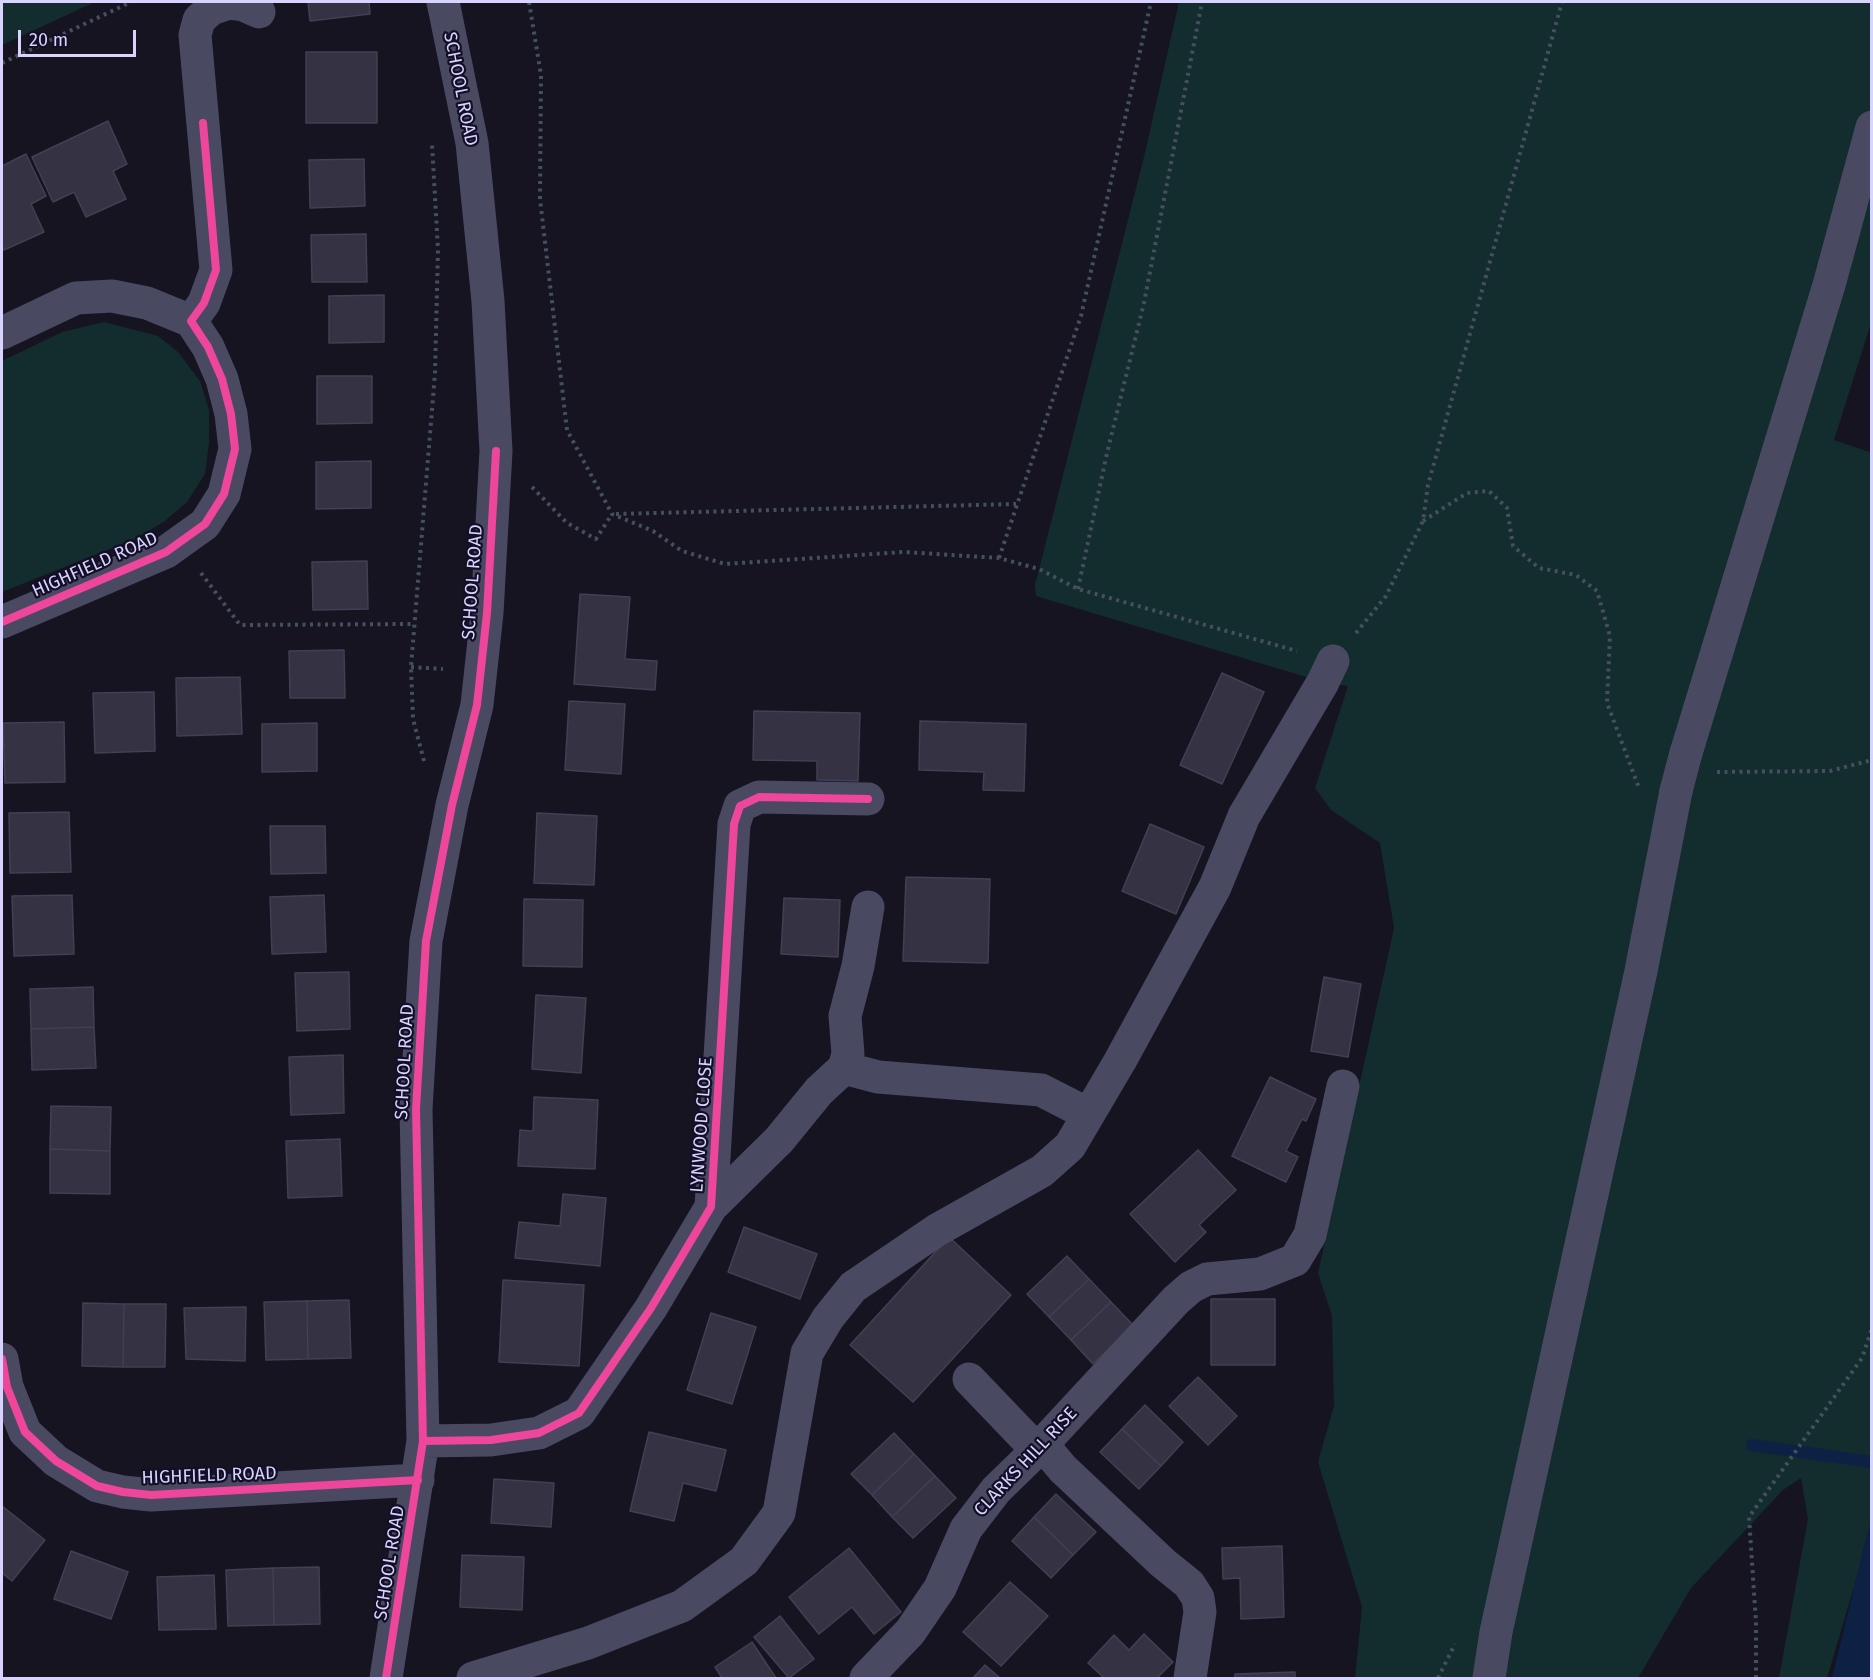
<!DOCTYPE html>
<html>
<head>
<meta charset="utf-8">
<style>
	body { margin:0 }
	#map { position:relative; width:1873px; height:1680px; overflow:hidden; background:#161421; font-family:"Fira Sans",sans-serif }
	canvas { display:block }
	.frame { position:absolute; inset:0; border:3px solid #d9d4ff; pointer-events:none }
	.scale { position:absolute; left:18px; top:30px; width:118px; height:27px; box-sizing:border-box; border:3px solid #d9d4ff; border-top:0; padding-left:8px; font-size:18px; line-height:21px; white-space:nowrap; color:#d9d4ff; -webkit-text-stroke:4px #130f26; paint-order:stroke }
</style>
</head>
<body>
<div id="map">
<canvas width="1873" height="1680"></canvas>
<div class="frame"></div>
<div class="scale">20 m</div>
</div>
<script>
const c = document.querySelector('canvas').getContext('2d');
c.lineJoin = 'round';
function paint(path, color) { c.fillStyle = color; c.fill(path, 'evenodd'); }
const shape = rows => new Path2D(rows.map(r => 'M' + r).join(''));
function trace(path, color, width, dash) { c.strokeStyle = color; c.lineWidth = width; c.lineCap = dash ? 'butt' : 'round'; c.setLineDash(dash || []); c.stroke(path); }
function label(font, color, halo, rows, align = 'center') {
  c.font = font + ' "Fira Sans",sans-serif'; c.lineWidth = 4.5; c.setLineDash([]); c.textBaseline = 'middle'; c.strokeStyle = halo; c.fillStyle = color; for (const [text, x, y, turn = 0] of rows) {
    c.save(); c.translate(x, y); c.rotate((+turn || 0) * Math.PI / 180); c.textAlign = isNaN(turn) ? turn : align; if (halo) c.strokeText(text, 0, 0); c.fillText(text, 0, 0); c.restore();
  }
}
paint(shape([
	[2,2,95,2,2,45],
	[1179,2,1871,2,1871,323,1834,440,1872,453,1872,1526,1827,1678,1779,1678,1808,1519,1801,1478,1783,1490,1691,1588,1638,1678,1355,1678,1362,1607,1318,1462,1334,1406,1332,1316,1318,1273,1394,928,1380,843,1331,810,1315,788,1348,686,1323,682,1036,596,1035,585,1144,157],
	[104,322,158,336,178,352,200,381,209,410,209,443,205,474,187,502,165,521,137,538,2,592,2,361,62,332]
]), '#132c2d');
paint(shape([
	[1871,1521,1871,1678,1832,1678,1866,1538]
]), '#0d2144');
trace(shape([
	[1752,1445,1872,1462]
]), '#0d2144', 12);
const building = shape([
	[308,2,369,2,370,14,310,21,308,2],
	[306,52,377,52,377,123,306,123,306,52],
	[108,121,127,164,113,171,126,199,86,217,74,192,53,202,32,157,108,121],
	[26,154,46,196,31,204,44,232,4,250,2,244,2,166,26,154],
	[364,159,365,206,310,208,309,160,364,159],
	[366,234,367,282,312,282,311,235,366,234],
	[384,295,384,342,329,343,329,296,384,295],
	[317,376,372,376,372,423,317,424,317,376],
	[371,461,371,508,316,509,316,462,371,461],
	[367,561,368,609,313,610,312,562,367,561],
	[580,594,630,597,625,659,657,661,655,690,574,684,580,594],
	[344,650,345,698,290,698,289,651,344,650],
	[1222,673,1264,692,1222,784,1180,765,1222,673],
	[240,677,242,734,177,736,176,678,240,677],
	[154,692,155,751,95,753,93,693,154,692],
	[569,701,625,704,621,774,565,770,569,701],
	[754,711,860,713,858,781,817,780,817,761,753,760,754,711],
	[920,721,1026,724,1024,791,983,790,984,772,919,770,920,721],
	[64,722,65,782,5,783,3,723,64,722],
	[317,723,317,771,262,772,262,724,317,723],
	[69,812,71,872,10,873,9,813,69,812],
	[537,813,597,816,594,885,534,883,537,813],
	[1150,824,1204,847,1176,914,1122,891,1150,824],
	[270,826,325,826,326,873,271,874,270,826],
	[906,877,990,879,988,963,903,961,906,877],
	[72,895,74,954,14,956,12,896,72,895],
	[324,895,326,952,272,954,270,897,324,895],
	[784,898,840,900,838,957,781,954,784,898],
	[524,899,583,900,582,967,523,966,524,899],
	[349,972,350,1029,297,1031,295,973,349,972],
	[1324,977,1361,984,1348,1057,1311,1051,1324,977],
	[93,987,94,1027,31,1029,30,989,93,987],
	[536,995,586,998,581,1073,532,1069,536,995],
	[94,1027,96,1068,32,1070,31,1029,94,1027],
	[343,1055,344,1113,291,1115,289,1057,343,1055],
	[1270,1077,1316,1099,1306,1121,1302,1119,1286,1151,1298,1157,1286,1182,1232,1156,1270,1077],
	[534,1097,598,1100,595,1169,518,1166,520,1130,533,1131,534,1097],
	[51,1106,111,1107,110,1151,50,1149,51,1106],
	[340,1139,342,1196,288,1198,286,1141,340,1139],
	[50,1149,110,1151,110,1194,50,1193,50,1149],
	[1198,1150,1236,1190,1199,1225,1206,1232,1175,1262,1130,1214,1198,1150],
	[563,1194,606,1198,600,1266,515,1258,519,1222,560,1226,563,1194],
	[744,1227,817,1254,800,1299,728,1272,744,1227],
	[949,1237,1011,1295,913,1402,850,1345,949,1237],
	[1067,1256,1089,1279,1049,1317,1027,1294,1067,1256],
	[1089,1279,1111,1302,1071,1340,1049,1317,1089,1279],
	[503,1280,584,1285,579,1366,499,1362,503,1280],
	[1211,1299,1275,1299,1275,1365,1211,1365,1211,1299],
	[349,1300,351,1358,308,1359,307,1301,349,1300],
	[307,1301,308,1359,266,1360,264,1302,307,1301],
	[1111,1302,1133,1325,1093,1364,1071,1340,1111,1302],
	[83,1303,124,1304,123,1367,82,1366,83,1303],
	[124,1304,166,1304,165,1367,123,1367,124,1304],
	[246,1307,245,1361,186,1359,184,1308,246,1307],
	[711,1313,756,1327,732,1404,687,1390,711,1313],
	[1198,1377,1237,1416,1208,1445,1169,1406,1198,1377],
	[1145,1405,1183,1442,1161,1466,1122,1429,1145,1405],
	[1122,1429,1161,1466,1139,1489,1100,1452,1122,1429],
	[649,1432,726,1450,716,1491,683,1483,674,1521,630,1511,649,1432],
	[894,1433,914,1454,872,1495,851,1474,894,1433],
	[914,1454,935,1476,892,1517,872,1495,914,1454],
	[935,1476,956,1498,913,1538,892,1517,935,1476],
	[494,1479,554,1483,551,1527,491,1523,494,1479],
	[1056,1494,1096,1532,1073,1555,1034,1517,1056,1494],
	[2,1506,45,1540,12,1581,2,1573,2,1506],
	[1034,1517,1073,1555,1051,1578,1012,1541,1034,1517],
	[1282,1546,1284,1617,1241,1619,1240,1578,1223,1579,1222,1548,1282,1546],
	[849,1548,901,1612,874,1634,852,1607,819,1634,789,1597,849,1548],
	[71,1551,128,1572,111,1619,54,1599,71,1551],
	[462,1555,524,1557,522,1610,460,1607,462,1555],
	[319,1567,320,1624,274,1625,273,1568,319,1567],
	[273,1568,274,1625,228,1626,226,1570,273,1568],
	[214,1575,216,1629,159,1630,157,1577,214,1575],
	[1010,1582,1048,1616,1001,1666,963,1632,1010,1582],
	[780,1616,814,1659,789,1678,754,1637,780,1616],
	[1144,1634,1173,1662,1157,1678,1104,1678,1088,1663,1114,1635,1129,1650,1144,1634],
	[752,1642,776,1678,722,1678,715,1667,752,1642],
	[985,1665,1000,1678,973,1678,985,1665],
	[1295,1672,1295,1678,1235,1678,1235,1674,1295,1672]
]);
paint(building, '#343243');
trace(building, '#433f54', 1.5);
trace(shape([
	[529,2,541,75,540,199,567,430,612,514,653,531,682,551,725,564,904,552,999,558,1039,569,1078,589,1297,651],
	[2,63,131,2],
	[532,487,567,523,596,539,612,514],
	[616,514,1016,504],
	[1423,521,1467,493,1489,491,1507,508,1513,546,1539,568,1576,575,1597,591,1610,636,1607,703,1639,788],
	[999,558,1081,316,1151,2],
	[201,573,240,625,414,624],
	[1078,589,1107,453,1144,303,1202,2],
	[1356,633,1386,596,1423,521,1428,485,1562,2],
	[411,667,443,669],
	[424,761,413,719,411,667,435,373,438,250,432,144],
	[1717,772,1830,771,1872,760],
	[1438,1678,1455,1644],
	[1756,1678,1756,1622,1749,1517,1862,1358,1872,1328]
]), '#44505f', 4, [3, 4.5]);
trace(shape([
	[2,333,76,298,112,296,147,303,191,321],
	[2,622,166,552,205,524,224,494,235,449,231,414,222,379,208,347,191,321,204,303,216,270,195,35,199,20,211,9,229,3,243,5,259,12],
	[1686,753,1829,285,1872,127],
	[844,1068,878,1077,1041,1090,1088,1114],
	[711,1207,779,1140,819,1091,844,1068,848,1054,845,1016,858,966,868,907],
	[2,1359,7,1387,25,1432,56,1461,97,1486,123,1492,151,1495,418,1480],
	[969,1379,1037,1450],
	[423,1441,491,1440,539,1433,579,1413,651,1308,711,1207,734,824,740,806,759,797,868,799],
	[1042,1444,1063,1469,1163,1563,1189,1584,1198,1598,1200,1612,1190,1678],
	[386,1678,423,1441,416,1109,426,941,452,805,477,705,487,613,496,451,488,301,472,143,443,2],
	[473,1678,588,1643,682,1606,744,1561,779,1513,807,1353,828,1318,853,1287,937,1230,1042,1171,1070,1146,1120,1061,1215,887,1244,816,1323,682,1333,661],
	[866,1678,910,1632,940,1588,966,1529,996,1490,1037,1450,1176,1300,1191,1287,1207,1279,1260,1274,1295,1260,1310,1235,1343,1086],
	[1489,1678,1496,1632,1641,971,1676,791]
]), '#4a4962', 33);
trace(shape([
	[1676,791,1686,753]
]), '#4a4962', 33);
trace(shape([
	[2,622,166,552,205,524,224,494,235,449,231,414,222,379,208,347,191,321,204,303,216,270,203,123],
	[2,1359,7,1387,25,1432,56,1461,97,1486,123,1492,151,1495,418,1480],
	[423,1441,491,1440,539,1433,579,1413,651,1308,711,1207,734,824,740,806,759,797,868,799],
	[386,1678,423,1441,416,1109,426,941,452,805,477,705,487,613,496,451]
]), '#ed469a', 8);
label('18px', '#d9d4ff', '#130f26', [
	["SCHOOL ROAD",460,89,79],
	["HIGHFIELD ROAD",95,565,-24],
	["SCHOOL ROAD",473,582,-86],
	["SCHOOL ROAD",405,1062,-87],
	["LYNWOOD CLOSE",702,1125,-86],
	["CLARKS HILL RISE",1026,1462,-47],
	["HIGHFIELD ROAD",209,1476,-2],
	["SCHOOL ROAD",390,1563,-81]
]);
</script>
</body>
</html>
